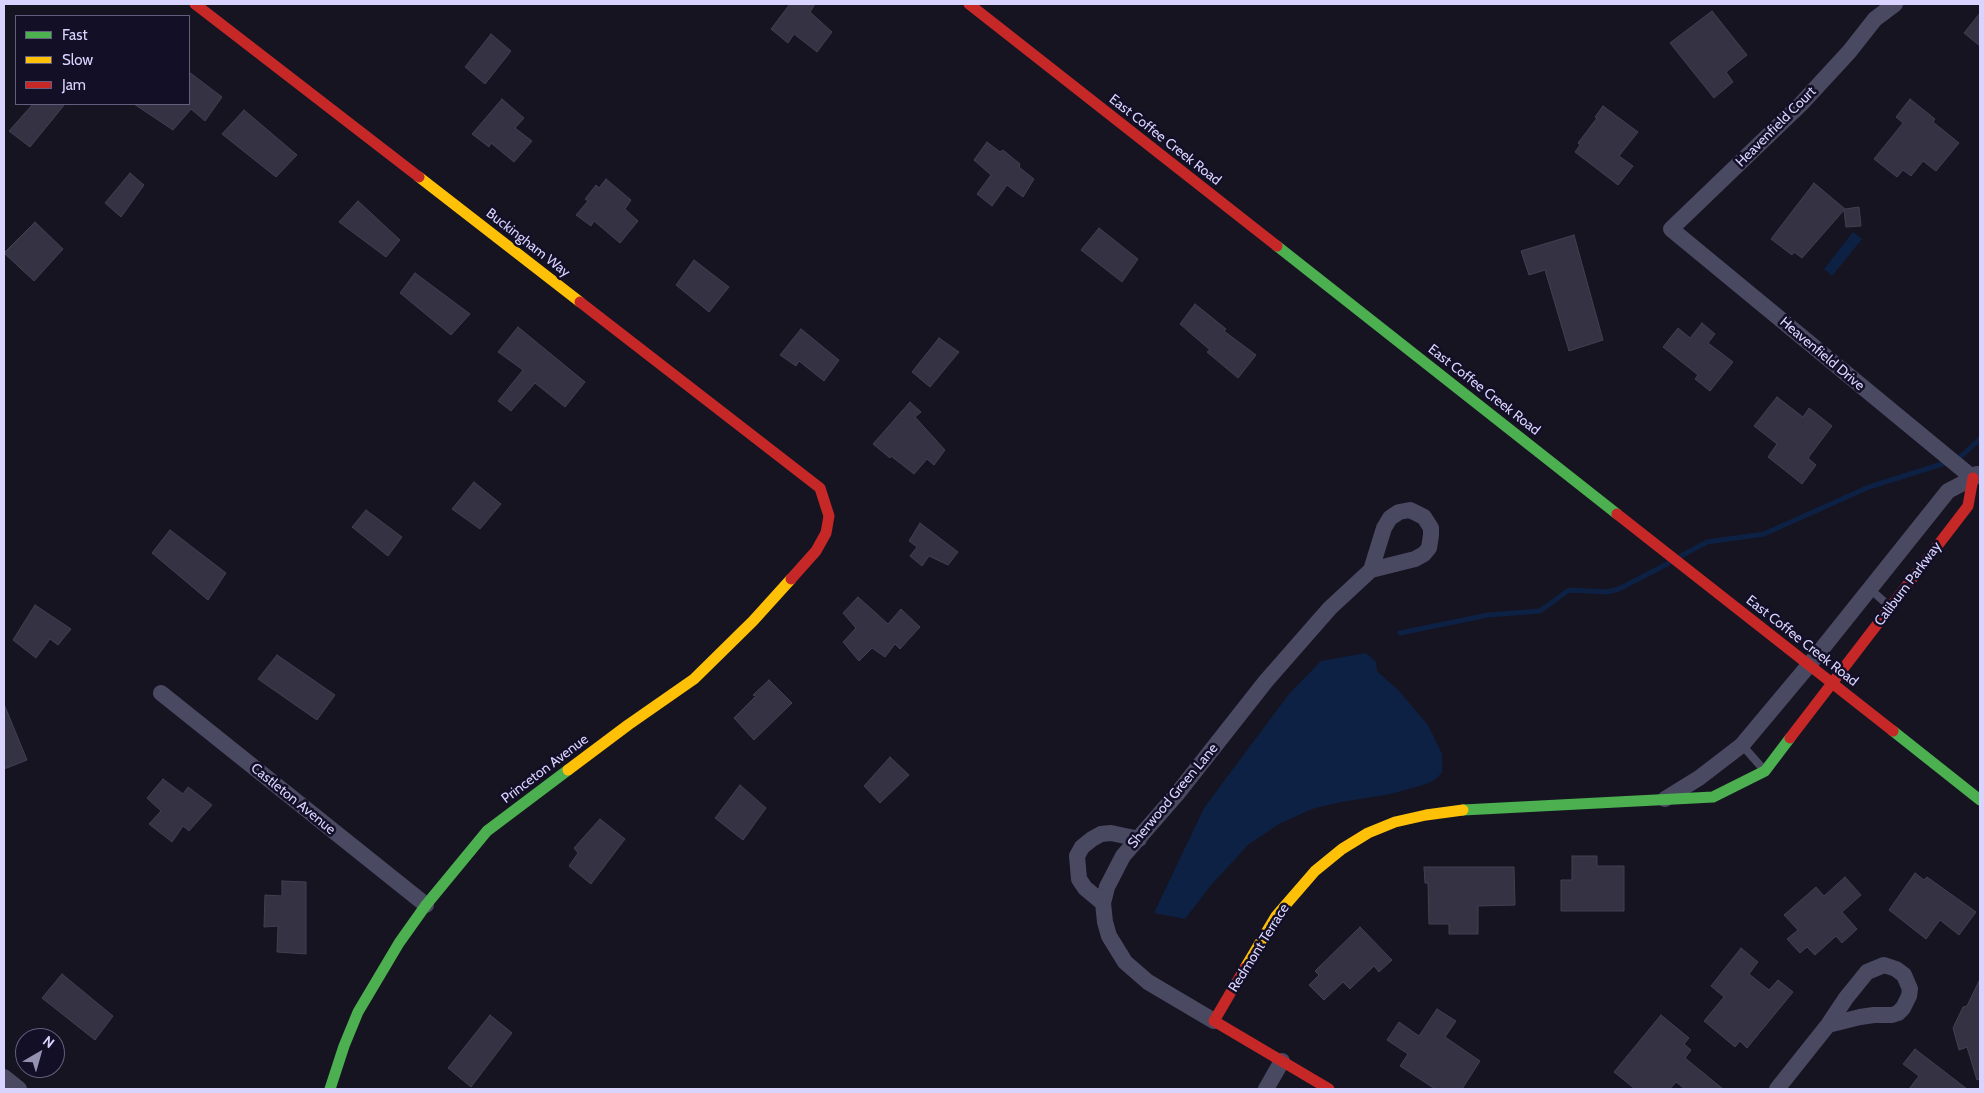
<!DOCTYPE html>
<html>
<head>
<meta charset="utf-8">
<style>
	body { margin:0 }
	#map { position:relative; width:1984px; height:1093px; overflow:hidden; background:#161421; font-family:Cabin,sans-serif }
	canvas { display:block }
	.frame { position:absolute; inset:0; border:5px solid #d9d4ff; pointer-events:none }
	.legend { position:absolute; left:15px; top:15px; width:175px; height:90px; box-sizing:border-box; background:#130f26; border:1px solid #625e7d; margin:0; padding:6px 9px; list-style:none; font-size:15px; color:#d9d4ff }
	.legend li { display:flex; align-items:center; gap:10px; height:25px }
	.legend b { width:25px; border:1px solid #625e7d }
	.north { position:absolute; left:15px; top:1028px; width:50px; height:50px; box-sizing:border-box; background:#130f26; border:1px solid #625e7d; border-radius:50%; rotate:38deg; font-size:14px; font-weight:700; line-height:20px; text-align:center; color:#d9d4ff }
	.north::after { content:''; display:block; margin:auto; width:18px; height:22px; background:#9591b1; clip-path:polygon(50% 0,100% 100%,50% 72%,0 100%) }
</style>
</head>
<body>
<div id="map">
<canvas width="1984" height="1093"></canvas>
<div class="frame"></div>
<ul class="legend">
<li><b style="height:6px;background:#4caf50"></b>Fast</li>
<li><b style="height:6px;background:#ffc107"></b>Slow</li>
<li><b style="height:6px;background:#c62828"></b>Jam</li>
</ul>
<div class="north">N</div>
</div>
<script>
const c = document.querySelector('canvas').getContext('2d');
c.lineJoin = 'round';
function paint(path, color) { c.fillStyle = color; c.fill(path, 'evenodd'); }
const shape = rows => new Path2D(rows.map(r => 'M' + r).join(''));
function trace(path, color, width, dash) { c.strokeStyle = color; c.lineWidth = width; c.lineCap = dash ? 'butt' : 'round'; c.setLineDash(dash || []); c.stroke(path); }
function label(font, color, halo, rows, align = 'center') {
  c.font = font + ' Cabin,sans-serif'; c.lineWidth = 5; c.setLineDash([]); c.textBaseline = 'middle'; c.strokeStyle = halo; c.fillStyle = color; for (const [text, x, y, turn = 0] of rows) {
    c.save(); c.translate(x, y); c.rotate((+turn || 0) * Math.PI / 180); c.textAlign = isNaN(turn) ? turn : align; if (halo) c.strokeText(text, 0, 0); c.fillText(text, 0, 0); c.restore();
  }
}
paint(shape([
	[1853,232,1862,239,1832,276,1824,269],
	[1366,653,1376,662,1377,671,1398,690,1428,725,1442,754,1442,772,1436,779,1426,784,1391,794,1341,802,1312,809,1279,824,1249,844,1211,885,1185,919,1154,913,1204,808,1289,694,1321,661]
]), '#0d2144');
trace(shape([
	[1681,556,1707,542,1764,534,1869,487,1958,459,1980,439],
	[1400,633,1488,615,1540,611,1569,590,1607,592,1619,589,1669,563]
]), '#0d2144', 5);
const building = shape([
	[790,4,815,4,810,12,832,32,817,52,794,34,788,43,771,29,790,4],
	[1712,11,1747,55,1726,72,1733,82,1714,98,1670,43,1712,11],
	[1980,13,1980,46,1964,33,1980,13],
	[491,34,511,51,485,84,465,67,491,34],
	[189,72,222,97,205,121,191,109,173,130,134,104,189,104,189,72],
	[502,99,524,118,515,128,532,141,514,162,491,143,489,147,472,134,502,99],
	[1910,99,1935,119,1933,122,1959,143,1936,171,1923,161,1911,176,1903,170,1897,177,1874,159,1903,123,1896,117,1910,99],
	[33,104,65,104,30,147,9,131,33,104],
	[1603,106,1638,132,1619,156,1633,166,1618,185,1575,152,1580,145,1578,143,1597,118,1595,117,1603,106],
	[244,110,297,155,276,177,222,134,244,110],
	[987,142,1000,152,1003,150,1020,164,1019,167,1034,179,1023,197,1007,185,992,206,977,194,991,175,974,160,987,142],
	[130,173,144,185,121,217,105,203,130,173],
	[606,179,631,200,625,209,638,221,620,243,594,221,591,226,576,215,588,201,585,199,596,185,599,188,606,179],
	[1814,183,1845,209,1859,207,1861,226,1846,227,1844,210,1802,258,1794,252,1792,255,1771,239,1814,183],
	[358,201,400,240,386,257,339,222,358,201],
	[35,222,63,249,34,281,4,253,35,222],
	[1099,228,1138,259,1122,282,1081,250,1099,228],
	[1574,235,1603,340,1569,351,1545,270,1529,275,1521,251,1574,235],
	[694,260,729,287,709,312,676,285,694,260],
	[415,273,470,314,451,335,400,293,415,273],
	[1195,304,1226,329,1224,331,1256,355,1238,378,1207,352,1210,350,1180,324,1195,304],
	[1702,323,1715,334,1708,343,1733,362,1710,391,1695,379,1698,375,1663,347,1678,328,1690,338,1702,323],
	[518,327,585,382,565,407,535,383,511,411,498,401,523,370,498,352,518,327],
	[801,329,839,360,824,381,799,361,796,366,780,355,801,329],
	[939,338,959,352,930,387,912,372,939,338],
	[1777,397,1803,417,1809,408,1832,426,1808,458,1816,465,1802,484,1768,457,1777,444,1754,426,1777,397],
	[910,402,921,412,915,417,945,450,934,465,927,459,914,474,891,456,890,458,873,444,910,402],
	[474,482,501,504,480,529,452,509,474,482],
	[366,510,402,537,388,556,352,527,366,510],
	[920,523,958,552,948,565,929,556,922,566,910,556,917,547,909,541,920,523],
	[170,530,226,573,208,600,152,553,170,530],
	[858,597,888,624,901,609,920,627,900,649,895,644,885,657,872,648,859,661,843,642,856,628,843,613,858,597],
	[35,605,71,629,58,645,50,639,36,658,13,640,35,605],
	[277,655,335,695,317,720,258,679,277,655],
	[769,680,792,703,754,740,734,718,756,696,753,695,769,680],
	[4,704,27,760,4,769,4,704],
	[890,757,909,775,880,803,864,786,890,757],
	[163,779,183,794,188,787,212,805,189,831,183,826,172,842,149,824,161,811,147,798,163,779],
	[740,785,766,808,743,840,715,818,740,785],
	[600,819,625,839,591,884,569,866,578,853,574,848,600,819],
	[1572,856,1597,856,1597,866,1624,866,1624,911,1561,911,1561,880,1572,880,1572,856],
	[1424,867,1514,867,1515,905,1478,906,1478,934,1449,934,1449,924,1429,924,1428,883,1425,883,1424,867],
	[1915,873,1924,880,1927,877,1976,912,1959,935,1940,920,1926,939,1889,910,1915,873],
	[1845,877,1861,895,1842,912,1857,929,1842,943,1836,936,1815,955,1807,947,1800,953,1787,939,1798,930,1784,915,1816,887,1824,896,1845,877],
	[282,881,306,882,306,954,277,952,278,926,264,927,265,895,282,896,282,881],
	[1360,927,1392,960,1379,972,1374,966,1350,989,1343,982,1324,1000,1309,985,1319,975,1315,971,1360,927],
	[1741,948,1758,962,1749,974,1769,990,1778,980,1793,992,1747,1048,1740,1041,1735,1047,1704,1021,1724,997,1711,986,1741,948],
	[62,974,113,1016,95,1040,42,998,62,974],
	[1980,979,1980,1079,1977,1080,1967,1047,1959,1050,1953,1028,1963,1007,1967,1006,1980,979],
	[1437,1009,1456,1021,1445,1037,1480,1061,1462,1089,1435,1089,1400,1066,1408,1054,1387,1040,1399,1022,1419,1036,1437,1009],
	[490,1015,512,1033,471,1087,448,1068,490,1015],
	[1661,1015,1689,1038,1684,1044,1691,1050,1685,1058,1723,1089,1685,1089,1676,1082,1670,1089,1635,1089,1614,1072,1661,1015],
	[1915,1049,1967,1089,1909,1089,1919,1076,1903,1064,1915,1049]
]);
paint(building, '#343243');
trace(building, '#433f54', 1);
trace(shape([
	[1870,589,1889,606],
	[1742,745,1764,770]
]), '#4a4962', 8);
trace(shape([
	[1895,4,1875,19,1849,52,1801,104,1671,229,1973,478],
	[161,693,426,905],
	[1665,799,1699,778,1742,745,1809,665,1948,491,1973,478,1977,474],
	[1103,903,1085,888,1079,879,1077,856,1082,847,1092,839,1101,834,1111,833,1139,839],
	[1214,1021,1148,982,1125,962,1109,936,1105,922,1103,903,1107,887,1123,856,1177,794,1266,681,1330,608,1371,570,1415,559,1424,554,1429,548,1431,535,1431,528,1424,517,1410,510,1399,512,1390,518,1384,528,1371,570],
	[4,1077,19,1089],
	[1266,1089,1282,1061],
	[1777,1089,1828,1025,1846,998,1867,972,1884,965,1896,969,1904,975,1910,989,1909,996,1903,1008,1898,1013,1892,1015,1874,1015,1860,1017,1828,1025]
]), '#4a4962', 16);
trace(shape([
	[1277,246,1617,514],
	[1893,731,1980,800],
	[1463,810,1713,797,1765,771,1790,738],
	[330,1089,344,1046,358,1012,399,943,426,905,487,831,568,770]
]), '#4caf50', 11);
trace(shape([
	[419,177,580,302],
	[568,770,628,725,694,679,753,621,791,579],
	[1245,968,1276,916,1315,871,1342,849,1368,833,1395,822,1426,815,1463,810]
]), '#ffc107', 11);
trace(shape([
	[195,4,419,177],
	[969,4,1277,246],
	[580,302,820,488,829,516,826,533,816,551,791,579],
	[1617,514,1893,731],
	[1790,738,1968,506,1973,478],
	[1245,968,1214,1021,1329,1089]
]), '#c62828', 11);
label('14px', '#d9d4ff', '#130f26', [
	["Heavenfield Court",1776,127,-45],
	["East Coffee Creek Road",1165,140,38],
	["Buckingham Way",528,243,38],
	["Heavenfield Drive",1822,354,40],
	["East Coffee Creek Road",1484,390,38],
	["Caliburn Parkway",1908,584,-53],
	["East Coffee Creek Road",1802,641,38],
	["Princeton Avenue",545,769,-37],
	["Sherwood Green Lane",1173,796,-50],
	["Castleton Avenue",293,799,39],
	["Redmont Terrace",1259,948,-58]
]);
</script>
</body>
</html>
